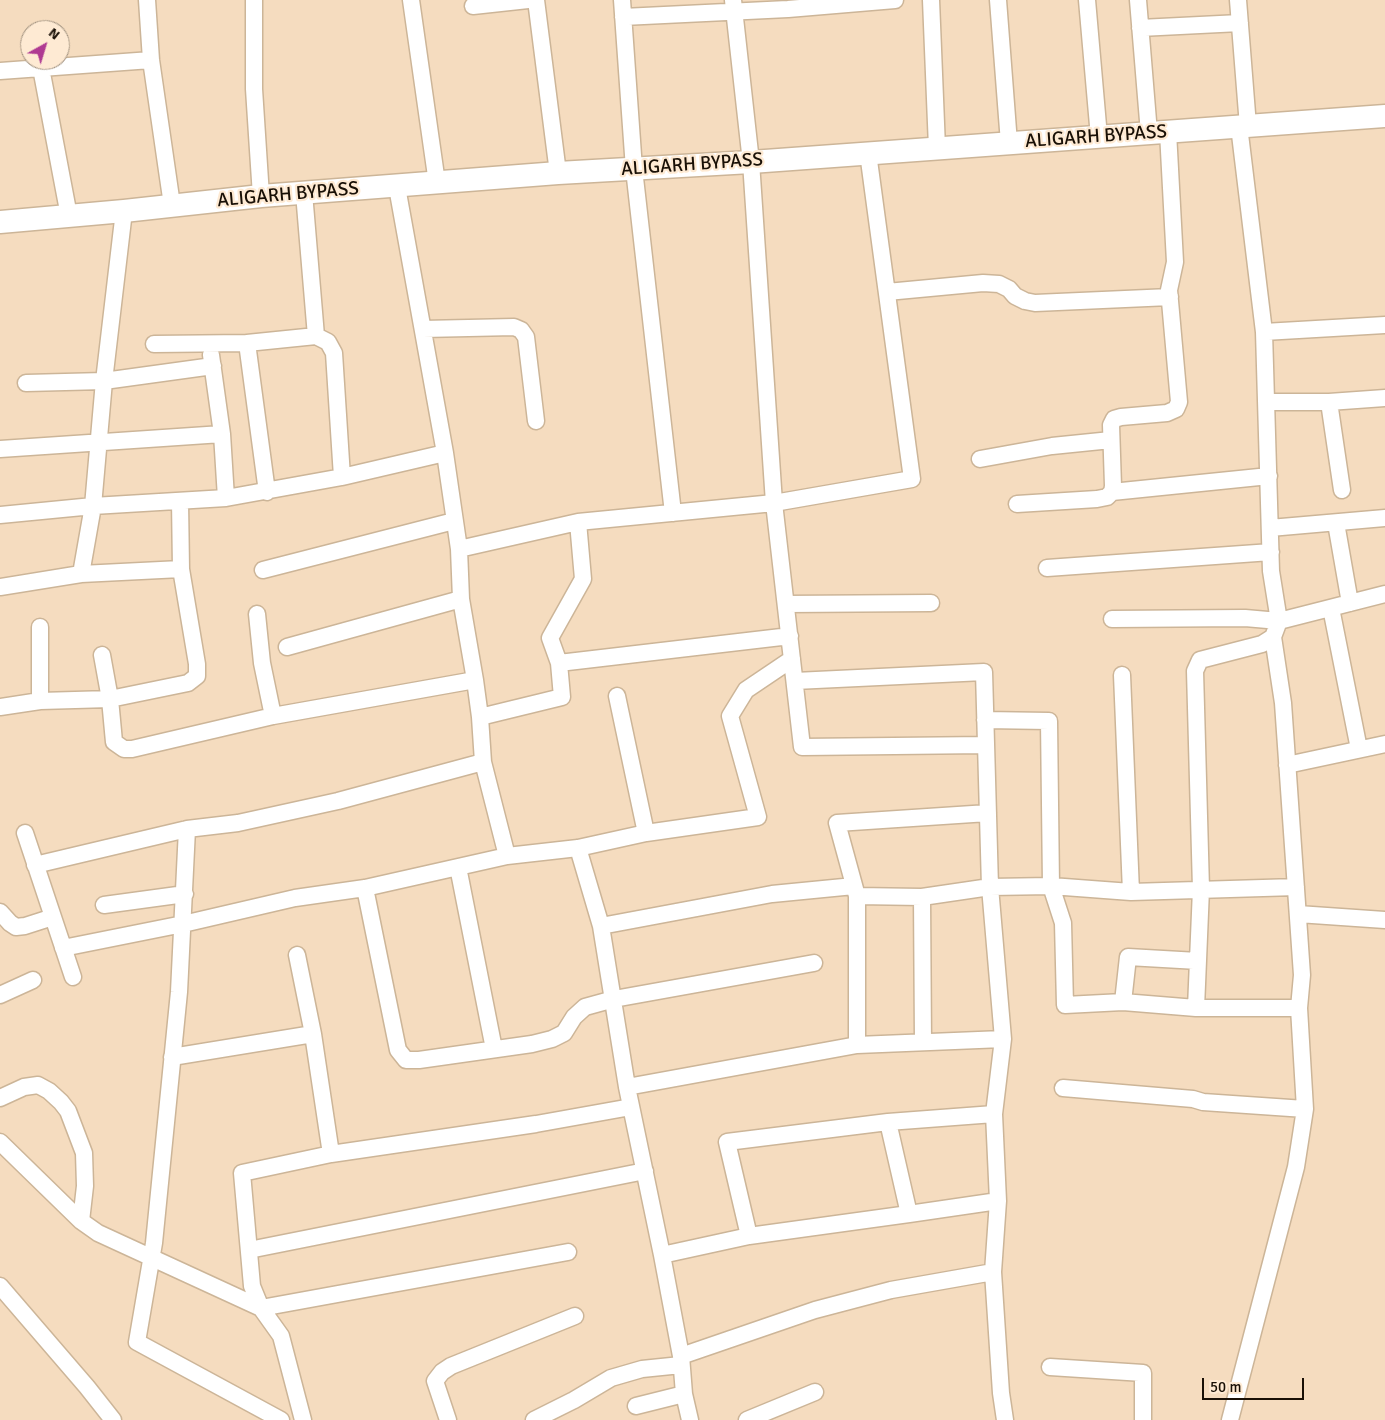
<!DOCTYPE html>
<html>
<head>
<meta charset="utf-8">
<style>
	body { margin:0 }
	#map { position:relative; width:1385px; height:1420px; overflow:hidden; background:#f5dcbf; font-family:Signika,sans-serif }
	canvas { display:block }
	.north { position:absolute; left:20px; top:20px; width:50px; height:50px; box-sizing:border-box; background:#feead3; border:1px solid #a29381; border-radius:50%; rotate:39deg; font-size:14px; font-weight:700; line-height:20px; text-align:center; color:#191006 }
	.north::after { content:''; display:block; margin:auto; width:18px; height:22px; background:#af3a92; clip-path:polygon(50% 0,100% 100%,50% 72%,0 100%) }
	.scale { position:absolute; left:1202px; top:1378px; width:102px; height:22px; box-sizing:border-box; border:2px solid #191006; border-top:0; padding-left:6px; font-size:15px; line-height:18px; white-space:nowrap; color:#191006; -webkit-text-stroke:4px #feead3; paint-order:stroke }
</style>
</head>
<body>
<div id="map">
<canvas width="1385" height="1420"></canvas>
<div class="north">N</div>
<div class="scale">50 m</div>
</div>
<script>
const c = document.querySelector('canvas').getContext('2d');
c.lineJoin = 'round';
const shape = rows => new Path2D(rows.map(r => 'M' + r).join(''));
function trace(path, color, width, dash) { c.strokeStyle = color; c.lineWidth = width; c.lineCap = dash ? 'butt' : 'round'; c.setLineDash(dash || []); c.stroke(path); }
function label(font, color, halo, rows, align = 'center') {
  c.font = font + ' Signika,sans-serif'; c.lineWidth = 4.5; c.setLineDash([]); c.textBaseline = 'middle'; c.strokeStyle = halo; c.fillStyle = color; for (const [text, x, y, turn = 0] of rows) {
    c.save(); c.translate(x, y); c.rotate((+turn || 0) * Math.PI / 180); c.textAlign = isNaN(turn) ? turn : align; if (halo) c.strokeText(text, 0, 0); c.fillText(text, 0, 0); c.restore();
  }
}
const street = shape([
	[147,0,151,60,172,205],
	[254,0,254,89,261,196],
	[411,0,437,183],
	[536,0,558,173],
	[622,0,634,169,673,513],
	[733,0,751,162,774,503,802,747,986,745],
	[931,0,937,148],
	[998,0,1009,143],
	[1087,0,1099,137],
	[1138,0,1149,133],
	[1238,0,1248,126],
	[473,6,528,0],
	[623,17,788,9,895,0],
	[1140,28,1240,23],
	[41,68,69,216],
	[0,71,151,60],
	[397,187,445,453,459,549,461,599,475,680,480,717,483,762,507,856,578,848,646,833,758,817,730,716,746,690,792,659],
	[304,193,316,336],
	[887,292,983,283,999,284,1009,289,1015,296,1025,301,1035,303,1170,297],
	[423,329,514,327,521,330,526,337,536,421],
	[1264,332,1385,325],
	[247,343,267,492],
	[154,344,247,343,316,336,328,342,334,353,342,477],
	[211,355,222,434,226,498],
	[26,383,104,381,213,366],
	[1266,402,1329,402,1385,398],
	[1329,402,1342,490],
	[0,449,222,434],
	[980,459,1052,446,1111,440],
	[1112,492,1269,476],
	[1017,504,1097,499,1107,497,1112,492,1113,486,1111,425,1114,419,1121,417,1167,413,1176,409,1179,402,1169,290,1175,262,1168,132],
	[0,515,93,506,226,498,342,477,445,453],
	[1336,523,1350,603],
	[1270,528,1385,518],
	[459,549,578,522,774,503,912,479,868,153],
	[1047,568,1271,552],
	[263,570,454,521],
	[81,574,93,506,104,381,124,211],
	[0,587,81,574,181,569],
	[786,604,931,603],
	[1331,608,1359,749],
	[257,614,262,663,273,716],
	[1112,619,1245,618,1279,621,1385,594],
	[287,647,461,599],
	[102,655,110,699,114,742,124,749,132,749,273,716,475,680],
	[559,663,790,636],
	[1122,675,1131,892],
	[617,696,646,833],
	[40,701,40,627],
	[0,707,40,701,110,699,188,683,197,676,197,664,181,569,180,501],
	[480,717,562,697,559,663,550,638,583,579,578,522],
	[985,720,1049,721,1051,886,1131,892,1296,887],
	[1287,765,1385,744],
	[187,829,179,992,154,1243,137,1342,281,1420],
	[25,833,73,977],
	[578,848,601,926,627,1087,662,1255,681,1356,684,1394,690,1420],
	[35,865,187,829,238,823,338,801,483,762],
	[458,867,494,1049],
	[365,888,398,1050,406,1060,419,1060,532,1044,552,1039,564,1033,574,1017,585,1007,614,999,814,963],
	[857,896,922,897,990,887,1051,886,1063,923,1065,1005,1123,1002,1196,1008,1299,1008],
	[922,897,923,1042],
	[104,905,185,894],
	[0,912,10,923,16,927,25,926,53,917],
	[1298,914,1385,920],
	[601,926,772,894,854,886],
	[63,948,183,924,295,898,365,888,507,856],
	[297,955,313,1034,331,1154],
	[0,995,33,980],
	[1123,1002,1128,957,1198,961],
	[1196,1008,1201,889,1195,671,1200,660,1262,644,1273,637],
	[1003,1039,994,1114,998,1201,993,1272,1001,1393,1005,1420],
	[857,1045,857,896,837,823,988,813],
	[172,1057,313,1034],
	[627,1087,857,1045,1003,1039,990,887,984,672,795,681],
	[1063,1088,1193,1099,1203,1102,1305,1109],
	[0,1098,24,1087,38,1085,49,1091,61,1102,68,1111,84,1153,85,1186,81,1221],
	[0,1142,81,1221,98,1233,261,1308,568,1252],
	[909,1214,998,1201],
	[749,1236,727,1142,888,1122,994,1114],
	[249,1250,645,1171],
	[662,1255,749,1236,909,1214,888,1122],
	[0,1286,87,1387,113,1420],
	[681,1356,815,1310,891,1290,993,1272],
	[1050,1367,1143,1373,1143,1420],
	[636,1406,684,1394],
	[303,1420,281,1336,261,1308,252,1286,242,1173,331,1154,536,1124,631,1107],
	[448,1420,435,1381,442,1372,451,1366,575,1316],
	[534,1420,574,1400,611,1378,642,1369,681,1365],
	[747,1420,815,1392],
	[1230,1420,1296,1167,1305,1109,1299,1008,1302,975,1283,703,1273,637,1279,621,1271,571,1264,332,1239,126]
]);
const secondary = shape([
	[0,222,124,211,261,196,558,173,751,162,1385,116]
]);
trace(street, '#ccb598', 19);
trace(secondary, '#ccb598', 25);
trace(street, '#fff', 16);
trace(secondary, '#fff', 22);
label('19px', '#191006', '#feead3', [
	["ALIGARH BYPASS",1096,137,-4],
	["ALIGARH BYPASS",692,165,-4],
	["ALIGARH BYPASS",288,195,-5]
]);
</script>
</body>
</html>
